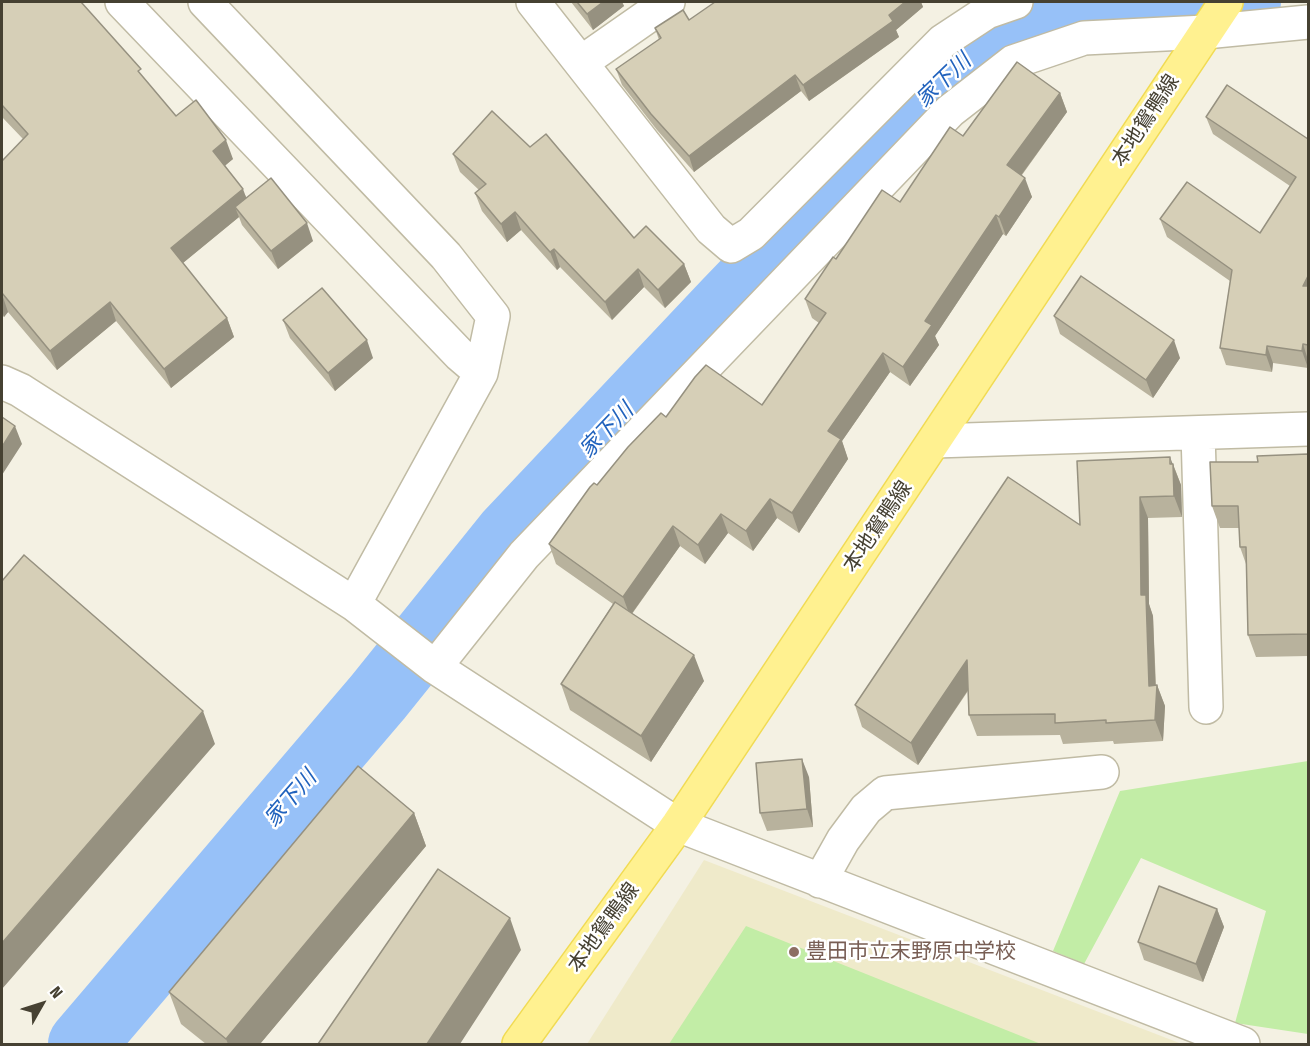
<!DOCTYPE html>
<html>
<head>
<meta charset="utf-8">
<style>
	body { margin:0 }
	#map { position:relative; width:1310px; height:1046px; overflow:hidden; background:#f4f1e3; font-family:"Fira Sans Condensed",sans-serif }
	canvas { display:block }
	.frame { position:absolute; inset:0; border:3px solid #464132; pointer-events:none }
	.north { position:absolute; left:12px; top:974px; width:60px; height:60px; -webkit-text-stroke:4px #fff; paint-order:stroke; rotate:51deg; font-size:16px; font-weight:700; line-height:24px; text-align:center; color:#464132 }
	.north::after { content:''; display:block; margin:auto; width:21px; height:27px; background:#464132; clip-path:polygon(50% 0,100% 100%,50% 72%,0 100%) }
</style>
</head>
<body>
<div id="map">
<canvas width="1310" height="1046"></canvas>
<div class="frame"></div>
<div class="north">N</div>
</div>
<script>
const c = document.querySelector('canvas').getContext('2d');
c.lineJoin = 'round';
function paint(path, color) { c.fillStyle = color; c.fill(path, 'evenodd'); }
const shape = rows => new Path2D(rows.map(r => 'M' + r).join(''));
function trace(path, color, width, dash) { c.strokeStyle = color; c.lineWidth = width; c.lineCap = dash ? 'butt' : 'round'; c.setLineDash(dash || []); c.stroke(path); }
function label(font, color, halo, rows, align = 'center') {
  c.font = font + ' "Fira Sans Condensed","Noto Sans JP",sans-serif'; c.lineWidth = 5; c.setLineDash([]); c.textBaseline = 'middle'; c.strokeStyle = halo; c.fillStyle = color; for (const [text, x, y, turn = 0] of rows) {
    c.save(); c.translate(x, y); c.rotate((+turn || 0) * Math.PI / 180); c.textAlign = isNaN(turn) ? turn : align; if (halo) c.strokeText(text, 0, 0); c.fillText(text, 0, 0); c.restore();
  }
}
paint(shape([
	[704,860,1182,1044,587,1044]
]), '#efeaca');
paint(shape([
	[1308,761,1308,1034,1235,1023,1266,911,1141,858,1084,964,1053,951,1120,791],
	[746,926,1041,1044,669,1044]
]), '#c2eda6');
trace(shape([
	[82,1044,378,697,509,534,727,303,965,56,1013,32,1087,17,1247,2]
]), '#97c1f8', 68);
const minor = shape([
	[122,2,460,355,481,373],
	[205,2,446,256,493,316,481,373,354,604],
	[533,2,711,229,731,246,751,234,943,41,987,12,1016,2],
	[582,62,668,2],
	[2,382,20,390,354,604,435,667,678,825,1243,1044],
	[1198,433,1206,707],
	[935,441,1308,429],
	[435,667,524,555,950,111,1013,62,1084,38,1205,32,1308,22],
	[820,881,843,840,866,809,885,793,1102,772]
]);
const major = shape([
	[519,1044,678,825,1226,2]
]);
trace(minor, '#c0bba4', 36);
trace(major, '#f1db53', 36);
trace(minor, '#fff', 33);
trace(major, '#fff190', 33);
paint(shape([
	[2,2,144,78,176,116,233,159,225,165,247,198,313,241,278,269,242,225,239,217,183,263,227,318,234,337,171,388,116,321,57,370,8,312,4,317,2,315,2,161,23,139,2,117],
	[571,2,622,2,624,6,593,30],
	[715,2,921,2,923,7,896,30,899,37,809,101,801,91,694,172,657,130,622,85,616,69,659,40,655,28,689,20],
	[1060,93,1067,112,1022,175,1032,197,1006,236,1003,234,935,336,939,345,910,386,890,372,842,441,848,459,799,533,777,518,753,551,728,533,705,564,680,546,632,614,704,681,651,762,570,710,561,684,613,604,556,564,549,544,597,485,666,417,762,405,819,323,812,318,805,299,836,259,900,202,963,136],
	[1206,117,1308,139,1308,368,1273,363,1272,372,1226,365,1220,348,1230,281,1167,237,1160,219,1260,233,1290,186,1213,134],
	[530,147,634,238,684,264,691,282,665,308,644,287,612,320,560,267,557,270,521,230,507,242,482,211,475,193,479,190,460,172,453,154],
	[1054,316,1180,358,1153,398,1060,334],
	[283,320,373,358,335,391,290,338],
	[1308,454,1308,656,1256,657,1248,635,1246,564,1240,547,1239,528,1220,528,1212,506,1258,462],
	[1173,464,1181,485,1182,517,1148,518,1149,604,1153,616,1156,685,1157,685,1165,706,1163,741,1114,744,1113,741,1063,744,1060,735,977,736,969,715,968,691,918,765,862,727,855,705,1080,525],
	[809,777,813,827,767,831,760,813],
	[414,813,426,846,260,1044,206,1044,181,1024,169,992],
	[1217,909,1224,927,1203,982,1144,960,1138,942]
]), '#b8b29d');
paint(shape([
	[603,2,622,2,624,6,593,30,587,14],
	[905,2,921,2,923,7,896,30,899,37,809,101,803,85],
	[795,75,801,91,694,172,689,156],
	[1060,93,1067,112,1014,185,1007,165],
	[226,140,233,159,220,170,213,151],
	[1025,178,1032,197,1006,236,999,217],
	[243,189,250,208,235,207,239,217,178,267,171,248],
	[515,212,521,230,507,242,501,224],
	[996,215,1003,234,935,336,939,345,910,386,903,367,925,321],
	[307,223,313,241,278,269,271,251],
	[554,249,560,267,557,270,550,252],
	[684,264,691,282,665,308,658,290],
	[638,269,644,287,612,320,605,302],
	[1308,276,1308,301,1303,286],
	[2,294,8,312,4,317,2,311],
	[110,302,116,321,57,370,50,351],
	[227,318,234,337,171,388,164,369],
	[367,340,373,358,335,391,328,373],
	[1174,340,1180,358,1153,398,1146,380],
	[1303,344,1308,360,1308,368,1302,351],
	[1267,346,1273,363,1272,372,1266,355],
	[883,353,890,372,842,441,848,459,799,533,792,513,828,431],
	[15,426,22,444,2,475,2,447],
	[1170,457,1181,485,1182,517,1174,496],
	[1140,497,1148,518,1149,604,1153,616,1156,700,1157,685,1165,706,1163,741,1155,720,1149,686,1141,595],
	[770,499,777,518,753,551,746,531],
	[721,514,728,533,705,564,698,545],
	[673,526,680,546,630,616,623,597],
	[694,655,704,681,651,762,641,736],
	[967,660,974,681,918,765,911,743],
	[203,711,215,744,2,989,2,943],
	[802,759,809,777,813,827,807,809],
	[414,813,426,846,260,1044,228,1044,226,1039],
	[1217,909,1224,927,1203,982,1196,964],
	[510,918,521,950,460,1044,427,1044]
]), '#969180');
const building = shape([
	[2,2,81,2,141,69,138,71,176,116,196,100,226,140,213,151,243,189,171,248,227,318,164,369,110,302,50,351,2,293,2,161,28,134,2,105,2,2],
	[577,2,603,2,587,14,577,2],
	[715,2,905,2,889,15,893,21,803,85,795,75,689,156,651,114,616,69,661,38,655,28,683,10,689,20,715,2],
	[1017,62,1060,93,1007,165,1025,178,999,217,996,215,925,321,932,325,903,367,883,353,828,431,841,439,792,513,770,499,746,531,721,514,698,545,673,526,623,597,549,544,590,487,594,483,597,485,628,447,661,413,666,417,695,377,706,365,762,405,826,313,805,299,833,257,836,259,882,190,900,202,950,127,963,136,1017,62],
	[1227,85,1308,139,1308,276,1303,286,1308,286,1308,345,1303,344,1302,351,1267,346,1266,355,1220,348,1232,270,1160,219,1187,182,1260,233,1296,177,1206,117,1227,85],
	[492,111,530,147,546,134,634,238,646,226,684,264,658,290,638,269,605,302,554,249,550,252,515,212,501,224,475,193,486,184,453,154,492,111],
	[271,178,307,223,271,251,235,207,271,178],
	[1081,276,1174,340,1146,380,1054,316,1081,276],
	[322,288,367,340,328,373,283,320,322,288],
	[2,417,15,426,2,447,2,417],
	[1308,454,1308,634,1248,635,1246,547,1240,547,1238,506,1212,506,1210,462,1258,462,1257,456,1308,454],
	[1170,457,1170,464,1173,464,1174,496,1140,497,1141,595,1146,595,1149,686,1157,685,1155,720,1106,723,1106,720,1055,723,1055,714,969,715,967,660,911,743,855,705,1008,477,1080,525,1077,461,1170,457],
	[24,555,203,711,2,943,2,581,24,555],
	[615,602,694,655,641,736,561,684,615,602],
	[802,759,807,809,760,813,756,763,802,759],
	[358,766,414,813,226,1039,169,992,358,766],
	[438,869,510,918,427,1044,318,1044,438,869],
	[1159,886,1217,909,1196,964,1138,942,1159,886]
]);
paint(building, '#d6cfb7');
trace(building, '#969180', 1.5);
for (const [x, y, r, color] of [
	[794,952,6,"#8d6e63"]
]) { const dot = new Path2D(); dot.arc(x, y, r, 0, 2 * Math.PI); c.fillStyle = color; c.fill(dot); trace(dot, '#fff', 2); }
label('21px', '#464132', '#fff', [
	["本地鴛鴨線",1146,121,-57],
	["本地鴛鴨線",878,527,-56],
	["本地鴛鴨線",604,928,-54]
]);
label('21px', '#785e54', '#fff', [
	["豊田市立末野原中学校",806,952]
], 'left');
label('italic 22px', '#2062bd', '#fff', [
	["家下川",944,81,-44],
	["家下川",607,431,-46],
	["家下川",291,799,-49]
]);
</script>
</body>
</html>
